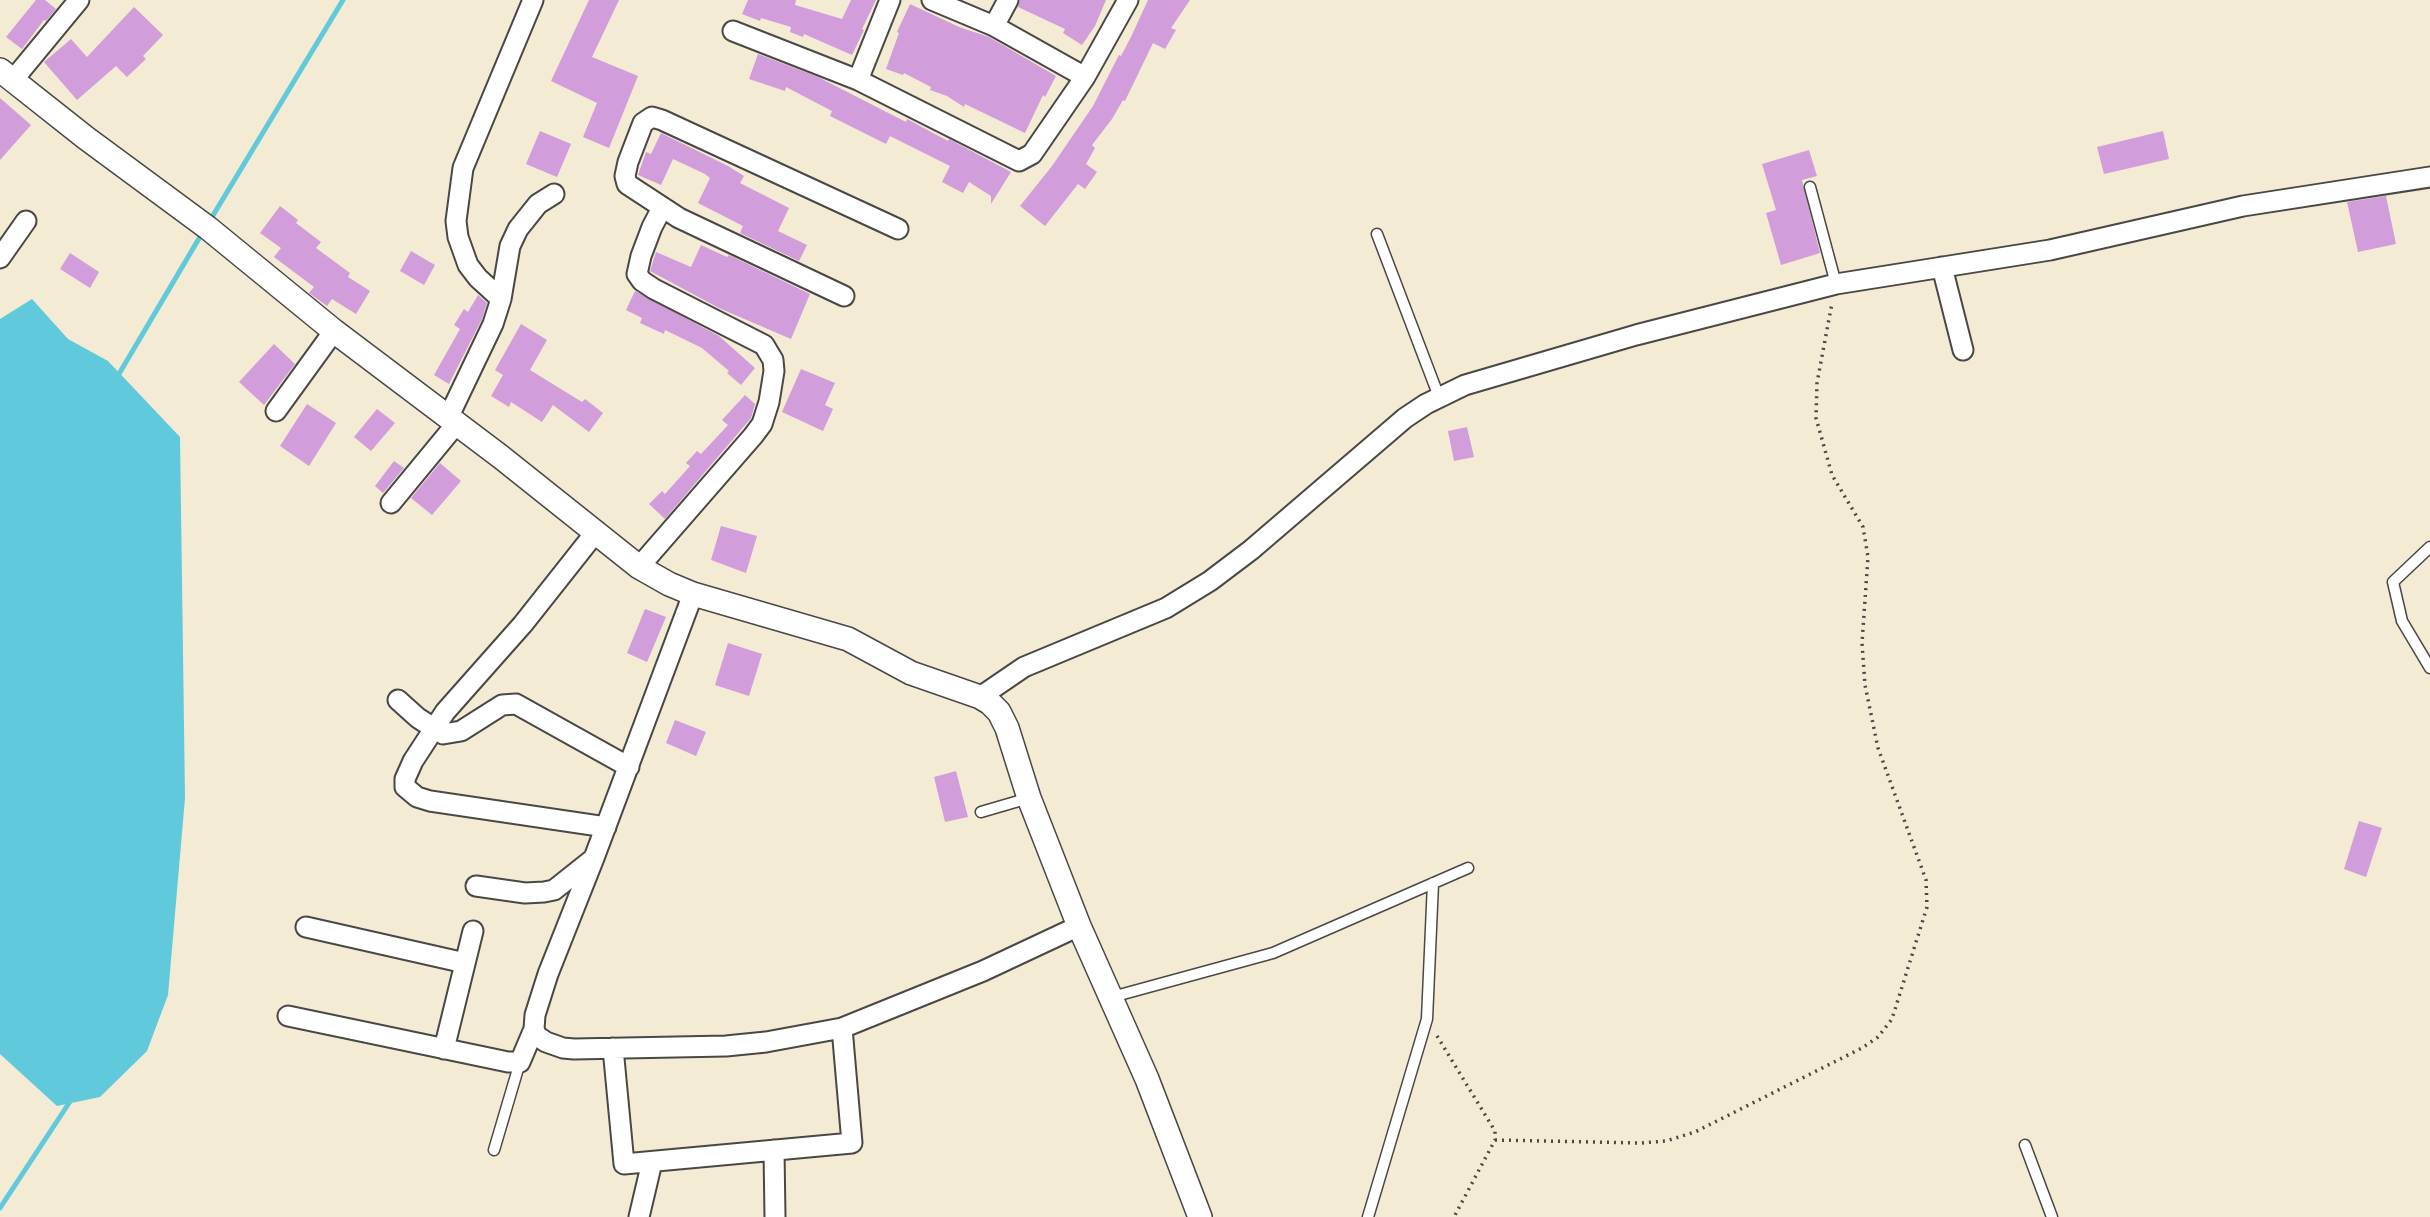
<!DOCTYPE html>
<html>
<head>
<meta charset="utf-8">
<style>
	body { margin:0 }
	canvas { display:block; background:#f3ebd4 }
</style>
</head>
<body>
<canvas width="2430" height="1217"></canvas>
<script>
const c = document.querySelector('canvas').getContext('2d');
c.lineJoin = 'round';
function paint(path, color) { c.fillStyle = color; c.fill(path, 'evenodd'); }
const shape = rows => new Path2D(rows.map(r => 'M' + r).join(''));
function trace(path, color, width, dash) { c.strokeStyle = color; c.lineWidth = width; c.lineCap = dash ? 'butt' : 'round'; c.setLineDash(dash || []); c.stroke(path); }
paint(shape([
	[32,299,68,339,108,361,180,437,185,798,168,995,147,1051,100,1097,57,1106,0,1054,0,319]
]), '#60c9db');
trace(shape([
	[209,222,343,0],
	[116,379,204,230],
	[0,1208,71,1100]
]), '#60c9db', 5);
paint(shape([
	[36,0,45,0,56,9,46,21,44,20,22,49,6,37],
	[589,0,619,0,592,57,638,76,609,148,583,137,597,103,551,81],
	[748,0,796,0,795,5,842,19,851,0,876,0,862,29,864,30,852,55,804,34,803,37,790,32,791,27,761,18,760,21,742,14],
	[1020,0,1106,0,1095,26,1082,45,1063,33,1065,29,1018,7],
	[1148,0,1190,0,1171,28,1176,30,1165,49,1153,43,1125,101,1123,100,1112,119,1092,145,1095,148,1086,164,1097,172,1085,189,1078,184,1045,226,1020,206,1052,166,1093,106,1119,55,1121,56,1131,37],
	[910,4,959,27,989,37,1056,76,1045,97,1043,95,1025,133,965,104,964,107,947,96,930,90,931,87,904,73,903,75,886,69,899,33,897,32],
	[134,7,163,35,143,56,146,59,127,77,116,66,77,100,44,62,71,39,87,57],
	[758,54,818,77,906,122,907,119,948,141,949,139,1011,172,991,204,991,196,969,182,963,193,942,182,950,166,890,136,886,144,830,116,832,111,786,87,785,91,749,79],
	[0,98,31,125,0,160],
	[540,131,571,144,557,177,526,164],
	[2163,131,2169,159,2104,174,2097,147],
	[661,133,728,166,744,176,740,183,789,208,778,231,807,245,799,261,740,233,743,226,698,203,710,178,705,174,673,159,661,185,638,175,646,152,651,154],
	[1809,150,1817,176,1802,180,1820,253,1781,265,1766,213,1776,210,1762,164],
	[2386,196,2396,244,2358,252,2347,202],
	[280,206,298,220,296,223,321,242,316,248,350,273,348,277,370,291,356,314,332,299,327,306,309,293,314,287,274,257,281,248,260,233],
	[701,245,727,257,729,255,810,294,791,339,719,308,650,271,656,252,691,267],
	[411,251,435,265,424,285,400,271],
	[70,253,99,272,90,288,60,269],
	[635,291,719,336,755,368,741,385,727,373,729,371,702,348,665,330,664,334,640,323,642,318,626,310],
	[478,295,487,303,482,319,449,384,434,375,460,329,454,325,464,309,468,312],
	[521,324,547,340,530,370,582,402,585,399,603,413,589,432,553,405,542,422,511,402,509,407,491,396,503,375,495,370],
	[274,344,295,364,264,405,239,382],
	[801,369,835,383,825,405,833,409,823,431,782,412],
	[745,395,755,404,751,418,665,519,649,504,662,491,665,494,690,466,686,463,697,451,701,454,728,425,722,420],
	[307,404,336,423,309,466,280,446],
	[377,409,395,423,371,451,354,437],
	[1467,427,1474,457,1454,461,1448,431],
	[394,461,404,468,383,493,375,486],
	[440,463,461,481,432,515,411,498],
	[721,526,757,536,746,573,711,560],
	[645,609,666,617,647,662,627,653],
	[728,643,762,654,749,696,715,685],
	[675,720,706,732,696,756,666,743],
	[956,771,968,817,945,822,934,777],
	[2359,821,2382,828,2366,877,2344,869]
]), '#d19dda');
const service = shape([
	[1810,187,1836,284],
	[1377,234,1439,397],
	[2430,547,2393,582,2402,621,2430,668],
	[981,812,1029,798],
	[1112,997,1273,953,1468,868],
	[2025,1145,2052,1217],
	[494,1150,520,1062],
	[1368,1217,1427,1019,1433,883]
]);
const minor = shape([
	[932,0,994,26,1085,77],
	[994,26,1008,0],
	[733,31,858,80,1019,161,1032,154,1085,77,1128,0],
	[13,80,79,0],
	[858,80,890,0],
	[0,258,26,221],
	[1942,267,1963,350],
	[844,296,679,218,627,184,625,176,628,162,643,123,652,117,662,120,898,229],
	[501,299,510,246,518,229,538,204,554,194],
	[276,411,334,331],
	[449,416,493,324,501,299,478,278,468,265,458,237,456,221,463,168,533,0],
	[391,503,457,423],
	[595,533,523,624,445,712,413,761,405,779,405,787,417,797,430,801,606,827],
	[639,567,753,436,762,424,769,402,774,371,773,360,764,345,654,289,642,281,637,274,641,256,652,227,662,208],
	[980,697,1024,667,1166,608,1210,581,1251,550,1405,418,1426,404,1465,385,1636,335,1836,284,2050,250,2243,206,2430,177],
	[398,700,418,718,443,734,461,731,502,705,516,704,629,767],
	[476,886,525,893,544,892,554,890,593,859],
	[306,927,465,963],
	[288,1016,508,1062,520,1062,534,1029,535,1015,548,974,594,858,693,594],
	[534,1029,537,1036,546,1042,563,1048,574,1049,726,1046,766,1042,842,1028,983,971,1079,926],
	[613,1048,624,1164,852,1143,842,1028],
	[444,1049,473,931],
	[774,1150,775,1217],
	[639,1217,652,1162]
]);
const tertiary = shape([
	[0,70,86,138,208,228,334,331,501,457,639,567,669,584,693,594,848,639,911,673,980,697,990,703,999,712,1007,728,1029,798,1079,926,1147,1079,1200,1217]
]);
trace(service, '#494844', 13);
trace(minor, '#494844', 23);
trace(tertiary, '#494844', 26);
trace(shape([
	[1437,1036,1495,1131,1495,1140,1454,1217],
	[1495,1140,1641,1143,1666,1141,1695,1132,1862,1048,1878,1037,1892,1019,1927,907,1926,880,1878,748,1865,685,1862,643,1868,557,1863,527,1832,475,1816,418,1817,383,1832,303]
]), '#494844', 3.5, [2, 5]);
trace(service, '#fff', 10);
trace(minor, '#fff', 19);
trace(tertiary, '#fff', 23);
</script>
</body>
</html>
